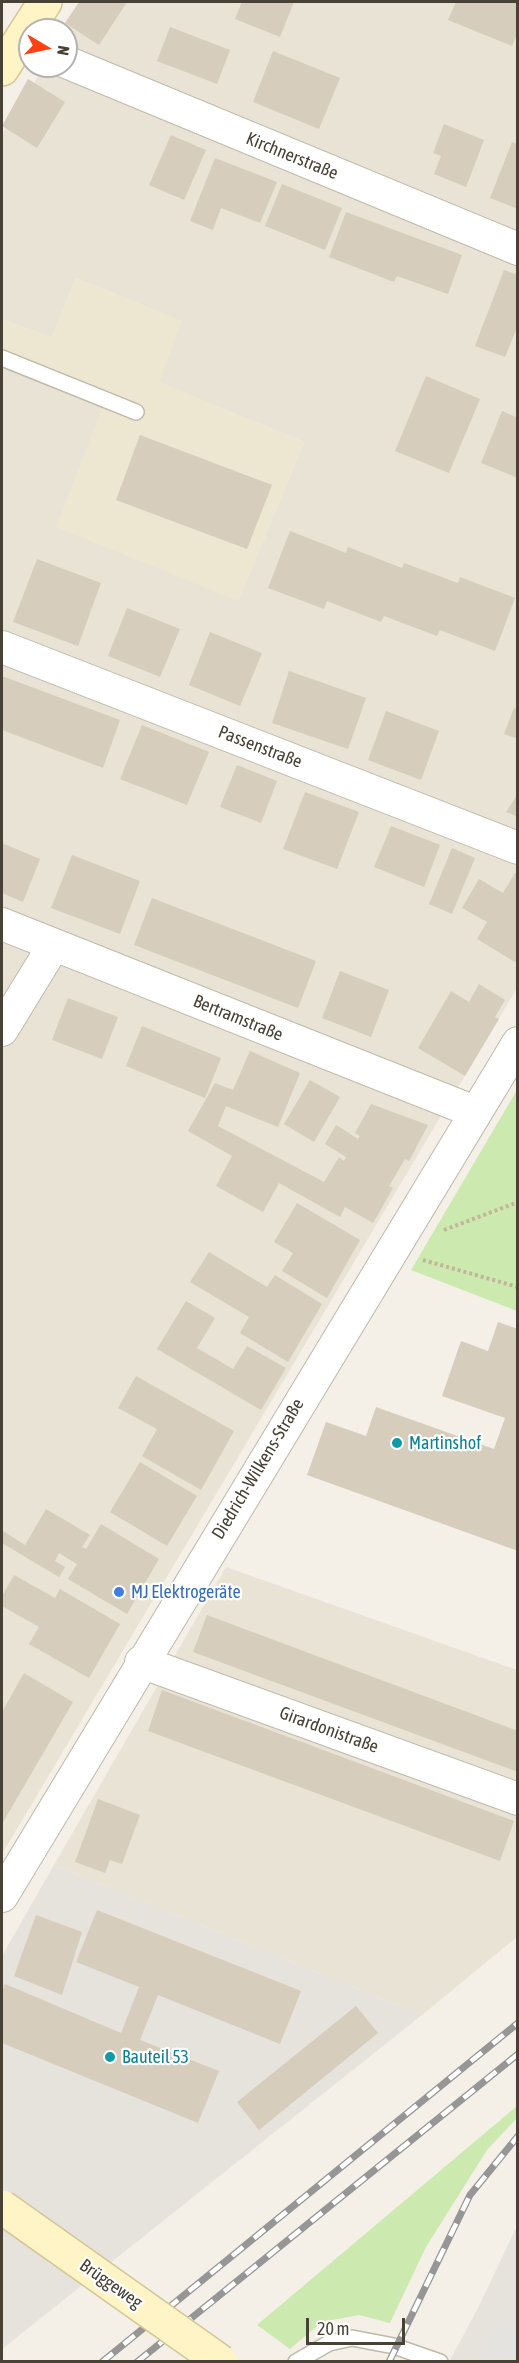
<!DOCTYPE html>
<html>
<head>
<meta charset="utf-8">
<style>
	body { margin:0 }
	#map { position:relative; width:519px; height:2363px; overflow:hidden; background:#f4f0e7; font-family:"Asap Condensed",sans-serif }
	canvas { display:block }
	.frame { position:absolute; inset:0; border:3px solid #474136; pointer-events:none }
	.north { position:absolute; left:18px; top:18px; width:60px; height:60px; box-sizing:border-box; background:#fff; border:2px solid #b5b3af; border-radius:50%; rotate:99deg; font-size:16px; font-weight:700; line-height:24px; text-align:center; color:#474136 }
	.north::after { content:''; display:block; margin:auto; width:21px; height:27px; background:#fe4114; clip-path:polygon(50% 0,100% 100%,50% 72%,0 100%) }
	.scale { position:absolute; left:306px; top:2318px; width:99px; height:27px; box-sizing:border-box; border:3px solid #474136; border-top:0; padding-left:8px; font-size:18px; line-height:21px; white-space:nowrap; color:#474136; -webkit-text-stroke:4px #fff; paint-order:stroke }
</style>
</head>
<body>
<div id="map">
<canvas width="519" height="2363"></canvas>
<div class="frame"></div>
<div class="north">N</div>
<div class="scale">20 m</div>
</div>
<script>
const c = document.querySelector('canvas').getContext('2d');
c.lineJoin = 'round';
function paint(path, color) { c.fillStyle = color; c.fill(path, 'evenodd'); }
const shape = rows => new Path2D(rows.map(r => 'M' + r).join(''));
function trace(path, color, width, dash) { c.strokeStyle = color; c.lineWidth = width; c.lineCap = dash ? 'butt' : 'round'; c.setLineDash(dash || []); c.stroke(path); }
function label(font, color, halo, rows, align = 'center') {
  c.font = font + ' "Asap Condensed",sans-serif'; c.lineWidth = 4.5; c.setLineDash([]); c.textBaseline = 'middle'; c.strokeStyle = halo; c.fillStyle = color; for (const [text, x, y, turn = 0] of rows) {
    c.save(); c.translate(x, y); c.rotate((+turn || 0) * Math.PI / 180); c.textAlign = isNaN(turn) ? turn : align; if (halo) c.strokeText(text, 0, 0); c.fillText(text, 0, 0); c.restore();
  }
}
paint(shape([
	[85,2,517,2,517,988,2,1854,2,365,103,406,238,601,304,442,158,382,181,321,76,278,52,338,2,319,2,134,45,66,66,66,66,32],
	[226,1567,517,1670,517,1937,422,2015,54,1865]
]), '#e8e3d5');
paint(shape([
	[54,1865,422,2015,2,2349,2,1956],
	[517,2226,517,2361,449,2362,478,2308]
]), '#e6e2dc');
paint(shape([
	[76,278,182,321,159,382,304,442,238,601,56,527,103,406,2,365,2,319,52,338]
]), '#ede6d1');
paint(shape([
	[517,1090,517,1311,411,1270],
	[517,2106,517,2118,487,2150,426,2247,390,2323,359,2315,322,2322,290,2349,257,2325]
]), '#cce9af');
paint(shape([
	[497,2320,517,2328,517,2361,478,2361]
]), '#e5e3df');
paint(shape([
	[79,2,127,2,99,45,65,23],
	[242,2,294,2,280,37,235,19],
	[456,2,518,2,518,32,512,46,448,20],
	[170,27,230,50,217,84,157,61],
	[273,51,340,78,319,129,253,102],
	[28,79,65,102,37,148,2,126],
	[444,124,484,140,466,187,434,174,441,156,433,153],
	[171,135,206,150,184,200,149,185],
	[512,142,518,144,518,209,490,198],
	[215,158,277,182,260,223,221,208,213,230,190,221],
	[282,184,342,208,325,250,265,226],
	[346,212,462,255,448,294,397,276,394,282,329,257],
	[504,270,518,275,518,325,505,357,475,346],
	[426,376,480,399,449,473,395,451],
	[502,411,518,418,518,478,481,463],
	[140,435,272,485,247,549,116,500],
	[290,531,346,553,348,547,402,568,404,563,458,583,460,577,515,598,495,651,440,630,437,636,384,616,381,622,327,601,324,609,268,588],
	[37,559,101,583,78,646,13,622],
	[127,608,180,629,160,677,108,656],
	[210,632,262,653,240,706,189,685],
	[289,671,366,698,348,749,272,723],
	[2,676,120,720,103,768,2,730],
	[514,708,518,709,518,739,504,734],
	[386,711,439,731,421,780,368,760],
	[142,725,209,752,187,805,120,779],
	[237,765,277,781,261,823,220,807],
	[305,792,359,812,337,869,283,849],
	[518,794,518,817,506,812],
	[391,826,440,845,424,887,374,867],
	[2,843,40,859,23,902,2,893],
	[452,848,475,858,452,914,429,904],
	[72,855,140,881,120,934,51,908],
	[515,873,518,874,518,964,477,939,487,922,462,908,479,879,503,893],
	[152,898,316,961,298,1008,134,945],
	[340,971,389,990,371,1037,322,1018],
	[479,984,505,1000,495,1017,499,1019,465,1076,418,1048,451,991,469,1002],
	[68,998,118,1017,102,1059,52,1040],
	[142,1026,221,1058,205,1098,126,1066],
	[250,1051,300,1073,278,1127,226,1106,218,1126,324,1182,339,1157,344,1161,346,1157,325,1144,336,1125,358,1139,360,1136,355,1133,371,1104,428,1125,409,1161,405,1159,389,1186,393,1188,373,1223,345,1207,340,1217,279,1183,263,1212,216,1186,232,1156,188,1131,215,1083,233,1090],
	[310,1080,340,1097,314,1142,284,1124],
	[297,1203,360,1240,327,1298,282,1271,293,1253,274,1242],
	[209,1252,267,1287,275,1275,322,1304,288,1362,240,1333,249,1317,190,1282],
	[186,1301,215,1318,197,1348,233,1369,247,1346,286,1368,261,1410,157,1349],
	[498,1322,518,1329,518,1551,307,1475,326,1422,366,1436,376,1407,494,1449,505,1418,442,1396,461,1341,488,1351],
	[136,1376,234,1431,201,1490,142,1456,157,1429,118,1408],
	[140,1462,197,1496,167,1546,110,1512],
	[46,1509,90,1535,82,1547,86,1549,101,1524,159,1559,127,1614,68,1579,77,1564,59,1553,55,1561,65,1567,59,1577,2,1543,3,1531,25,1545],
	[14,1575,55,1598,60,1589,120,1624,89,1678,29,1644,39,1627,2,1606,2,1596],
	[207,1615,518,1731,518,1772,193,1652],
	[24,1673,73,1702,2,1824,2,1712],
	[162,1690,514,1821,500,1861,148,1731],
	[98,1799,140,1815,122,1864,110,1860,105,1873,75,1862],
	[97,1910,301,1991,280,2044,158,1995,140,2040,219,2071,198,2123,2,2043,2,1992,5,1984,121,2033,139,1987,76,1962],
	[36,1915,82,1932,62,1995,14,1976],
	[356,2006,378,2033,259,2130,237,2102]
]), '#d6cdbc');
const lane = shape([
	[2,358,136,412],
	[296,2362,329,2343,352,2338,394,2346,440,2362]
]);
const street = shape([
	[66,62,518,249],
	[2,647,518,848],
	[2,924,475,1112],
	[2,1030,54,945],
	[141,1662,518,1799],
	[2,1896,518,1043]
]);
const secondary = shape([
	[2,69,45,2]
]);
trace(lane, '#c0b9a9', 18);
trace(street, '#c0b9a9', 34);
trace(secondary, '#d5c696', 36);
trace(shape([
	[444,1230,518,1202],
	[423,1260,518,1287]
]), '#c2b59a', 4, [3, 3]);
trace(lane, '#fff', 15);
trace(street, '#fff', 32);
trace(secondary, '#fff4c6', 33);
const rail = shape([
	[102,2362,518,2023],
	[137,2362,518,2054],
	[389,2362,470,2195,518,2136]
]);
trace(rail, '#969696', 7);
trace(rail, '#fff', 4.5, [14]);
const secondaryBridge = shape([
	[2,2207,221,2362]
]);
trace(secondaryBridge, '#d5c696', 36, []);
trace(secondaryBridge, '#fff4c6', 33);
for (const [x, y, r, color] of [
	[397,1443,6,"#0f9aa8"],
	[119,1592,6,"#3f7fe0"],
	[110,2057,6,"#0f9aa8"]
]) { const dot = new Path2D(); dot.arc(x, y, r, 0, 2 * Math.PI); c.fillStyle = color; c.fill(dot); trace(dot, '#fff', 2); }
label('18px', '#474136', '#fff', [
	["Kirchnerstraße",292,156,22],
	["Passenstraße",260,747,21],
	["Bertramstraße",238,1018,22],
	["Diedrich-Wilkens-Straße",258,1469,-59],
	["Girardonistraße",329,1730,20],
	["Brüggeweg",111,2284,35]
]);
label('18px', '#0d838f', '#fff', [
	["Martinshof",409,1443],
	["Bauteil 53",122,2057]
], 'left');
label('18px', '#366cbe', '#fff', [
	["MJ Elektrogeräte",131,1592]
], 'left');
</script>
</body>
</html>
